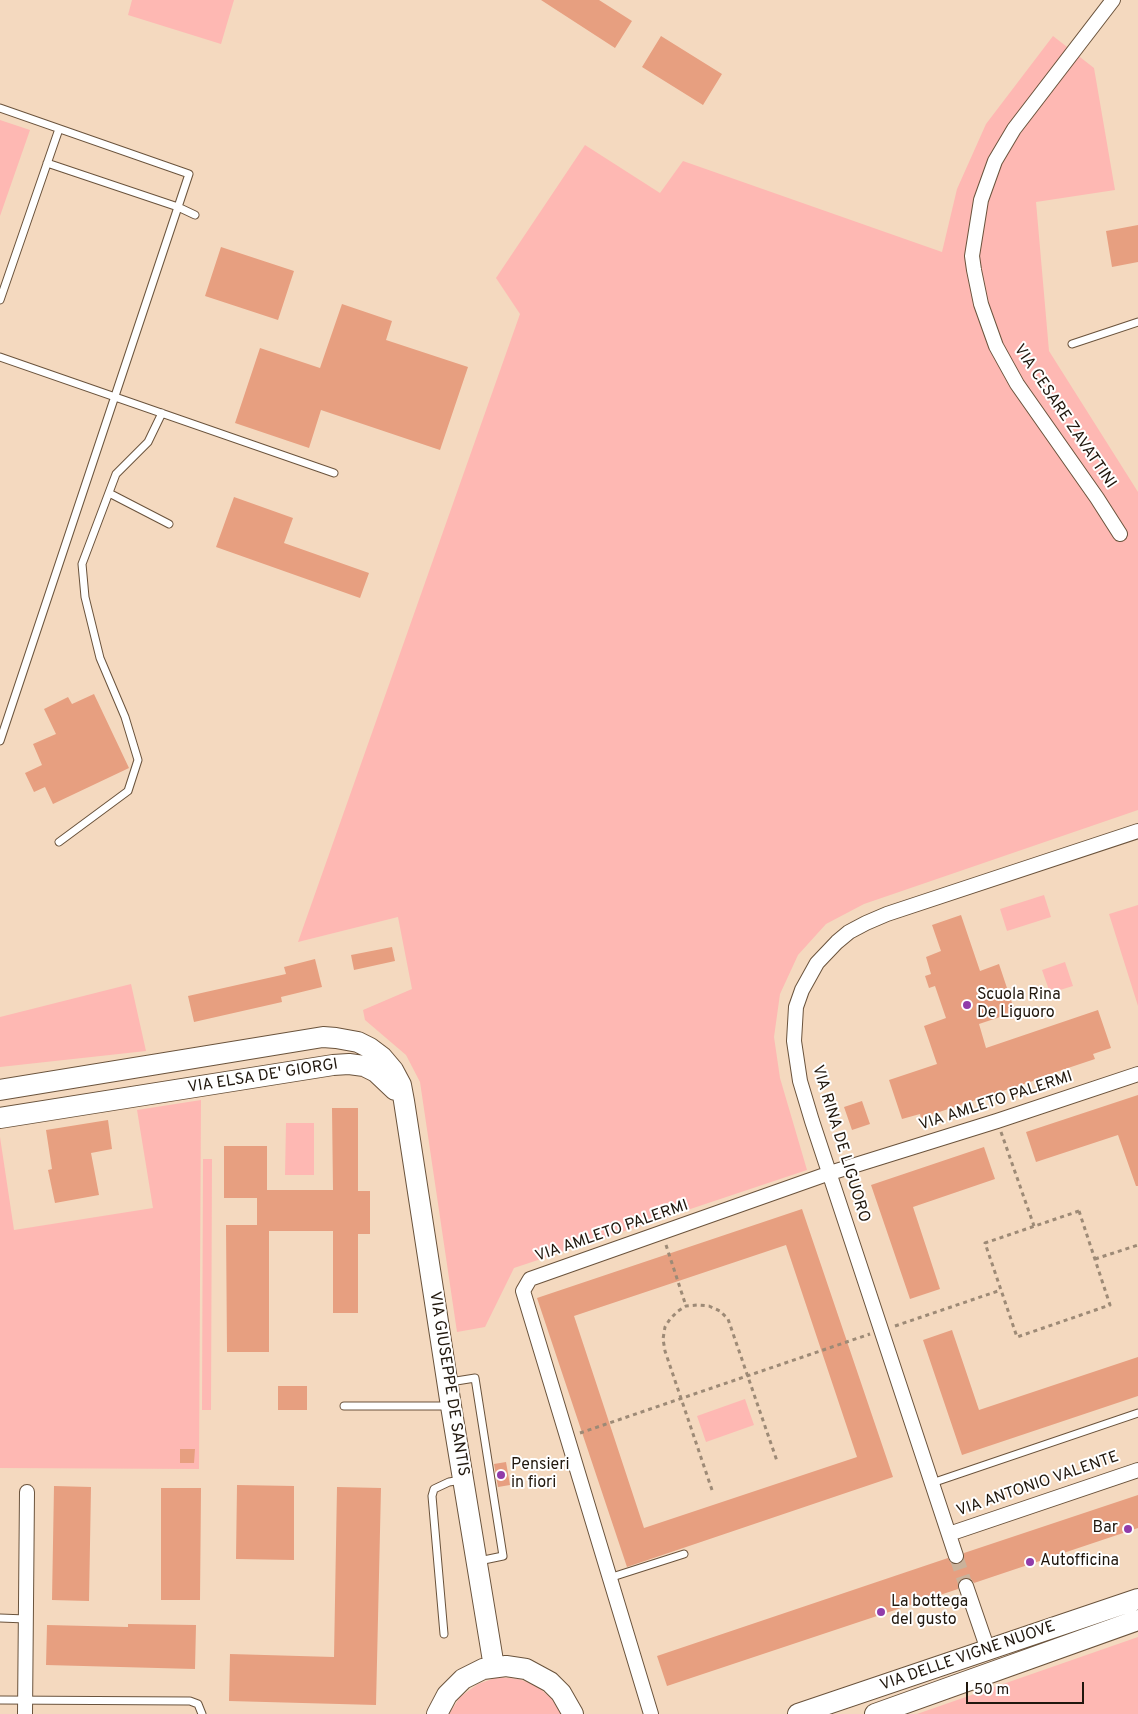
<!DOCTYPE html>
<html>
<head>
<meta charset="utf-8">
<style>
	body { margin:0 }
	#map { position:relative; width:1138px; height:1714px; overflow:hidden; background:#f4d9bf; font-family:Overpass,sans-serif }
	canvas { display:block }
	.scale { position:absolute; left:966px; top:1682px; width:118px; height:22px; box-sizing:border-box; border:2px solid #20170d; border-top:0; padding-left:6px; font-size:15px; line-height:18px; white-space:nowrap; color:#20170d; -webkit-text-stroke:4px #fff; paint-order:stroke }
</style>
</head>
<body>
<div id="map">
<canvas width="1138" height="1714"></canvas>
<div class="scale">50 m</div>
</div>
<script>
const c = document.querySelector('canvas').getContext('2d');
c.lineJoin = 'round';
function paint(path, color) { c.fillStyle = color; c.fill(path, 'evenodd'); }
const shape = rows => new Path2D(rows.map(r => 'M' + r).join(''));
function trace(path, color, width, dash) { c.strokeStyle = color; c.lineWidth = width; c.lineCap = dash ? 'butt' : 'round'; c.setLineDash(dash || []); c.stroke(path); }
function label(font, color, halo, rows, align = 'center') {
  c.font = font + ' Overpass,sans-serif'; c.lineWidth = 4; c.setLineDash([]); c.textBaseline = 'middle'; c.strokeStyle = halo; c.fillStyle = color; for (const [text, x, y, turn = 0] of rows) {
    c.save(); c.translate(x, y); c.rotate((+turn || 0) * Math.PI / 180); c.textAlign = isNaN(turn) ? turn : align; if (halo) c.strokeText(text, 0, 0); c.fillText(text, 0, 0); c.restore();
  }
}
paint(shape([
	[132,0,234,0,221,44,128,15],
	[1053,36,1094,68,1115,190,1036,202,1049,351,1138,492,1138,810,864,904,826,924,798,955,780,994,774,1037,780,1078,807,1170,514,1268,485,1327,457,1332,420,1082,406,1055,365,1020,363,1010,412,989,398,917,298,942,520,314,496,278,585,145,660,193,683,161,942,252,957,189,986,124],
	[0,120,30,130,0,216],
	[1044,895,1051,917,1007,931,1000,909],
	[1138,905,1138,1006,1109,914],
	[1065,962,1073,986,1050,993,1042,970],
	[131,984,146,1051,0,1067,0,1017],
	[201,1100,199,1469,0,1468,0,1137,14,1230,153,1208,137,1110],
	[286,1123,314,1123,314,1175,285,1175],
	[203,1159,212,1159,211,1410,202,1410],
	[745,1399,754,1425,706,1442,697,1416],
	[1138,1637,1138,1714,917,1714],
	[498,1677,519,1679,537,1686,552,1699,561,1714,449,1714,460,1697,478,1684]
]), '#feb8b3');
paint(shape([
	[541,0,599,0,632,21,615,48],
	[661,36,722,74,703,105,642,67],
	[1138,225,1138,262,1112,267,1106,231],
	[221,247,294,271,278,320,205,296],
	[342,304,392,321,386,340,468,367,440,450,321,410,309,448,235,423,260,348,320,368],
	[234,497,293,518,284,543,369,573,360,598,216,547],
	[94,694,129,768,53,804,45,787,34,792,25,773,42,765,33,744,56,734,44,709,68,697,72,704],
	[961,915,980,971,999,964,1015,1012,979,1024,986,1048,1098,1010,1111,1048,1093,1054,1095,1059,1038,1078,1039,1079,921,1118,920,1114,902,1119,889,1080,937,1064,924,1026,946,1018,935,986,929,988,925,976,931,974,926,957,941,951,932,925],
	[392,947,395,961,354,970,351,955],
	[315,959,322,987,281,997,282,1002,194,1022,188,996,286,974,284,967],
	[1138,1095,1138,1186,1136,1186,1118,1135,1036,1162,1026,1132],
	[862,1101,870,1124,852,1130,844,1107],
	[332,1108,358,1108,358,1191,370,1191,370,1234,358,1234,358,1313,333,1313,333,1231,269,1231,269,1352,227,1352,226,1225,257,1225,257,1198,224,1198,224,1146,267,1146,267,1190,333,1190],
	[108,1120,112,1149,91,1153,99,1195,55,1203,48,1170,52,1169,46,1130],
	[984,1147,995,1179,913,1207,940,1289,910,1299,871,1185],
	[802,1209,893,1477,627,1567,537,1298],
	[786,1245,857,1457,644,1528,574,1316],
	[952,1330,979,1410,1138,1357,1138,1396,962,1455,923,1340],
	[278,1386,307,1386,307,1410,278,1410],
	[180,1449,195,1449,194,1463,180,1463],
	[506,1462,510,1485,498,1487,494,1464],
	[237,1485,294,1486,294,1560,236,1559],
	[54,1486,91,1487,89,1601,52,1600],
	[337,1487,381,1488,376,1705,229,1701,230,1654,334,1657],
	[161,1488,201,1488,200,1600,161,1600],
	[1138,1495,1138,1528,974,1583,971,1579,964,1578,959,1581,958,1589,667,1686,657,1656,948,1558,951,1563,958,1564,963,1561,964,1553],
	[128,1624,196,1625,195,1669,46,1665,47,1625,128,1627]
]), '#e79f80');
trace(shape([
	[956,1556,966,1586]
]), '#cab29b', 14, [14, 7]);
const lane = shape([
	[0,108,189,174,0,741],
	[47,163,178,207,195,215],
	[0,300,59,129],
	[1072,344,1138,322],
	[0,357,334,473],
	[109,493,169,524],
	[59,842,128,791,138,760,125,717,100,658,85,597,82,564,116,474,148,442,162,413],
	[450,1382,475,1378,503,1556,479,1561],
	[344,1406,450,1406],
	[932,1483,1138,1413],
	[609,1578,684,1554],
	[0,1618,26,1619],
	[444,1634,432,1496,434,1489,449,1482,462,1480],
	[0,1700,190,1701,198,1704,202,1714]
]);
const street = shape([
	[1113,0,1014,129,995,161,981,200,972,256,974,270,981,304,996,346,1017,384,1097,498,1120,534],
	[949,1534,1138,1470],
	[956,1556,812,1121,800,1081,794,1041,796,1007,802,990,817,963,837,942,849,932,866,923,887,914,1138,831],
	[966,1586,988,1650],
	[25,1714,27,1492],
	[651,1714,523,1291,530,1279,830,1173,997,1121,1138,1074]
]);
const secondary = shape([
	[0,1090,323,1037,336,1038,358,1042,370,1048,382,1057,393,1070,401,1085,404,1101,451,1406,494,1667],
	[0,1118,333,1065,349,1064,364,1066,376,1072,395,1090],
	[437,1714,447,1695,463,1679,483,1669,506,1666,526,1669,550,1682,561,1693,573,1714],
	[798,1714,1138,1599],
	[875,1714,1138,1620]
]);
trace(lane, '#6a533c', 9);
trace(street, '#6a533c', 16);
trace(secondary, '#6a533c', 22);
trace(shape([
	[1001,1132,1034,1226],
	[1079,1211,1110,1305,1017,1337,985,1243,1079,1211],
	[666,1245,686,1306],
	[1095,1259,1138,1245],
	[895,1326,1001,1290],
	[580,1433,870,1334],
	[712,1490,665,1351,663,1339,665,1327,670,1319,678,1311,686,1306,698,1305,709,1306,720,1311,728,1319,777,1461]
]), '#9d8a76', 3, [4, 4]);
trace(lane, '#fff', 7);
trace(street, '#fff', 14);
trace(secondary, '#fff', 20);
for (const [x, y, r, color] of [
	[967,1005,5,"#913caa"],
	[501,1475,5,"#913caa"],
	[1128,1529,5,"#913caa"],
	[1030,1562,5,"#913caa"],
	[881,1612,5,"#913caa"]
]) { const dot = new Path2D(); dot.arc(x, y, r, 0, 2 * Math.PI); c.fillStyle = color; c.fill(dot); trace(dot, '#fff', 2); }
label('16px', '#20170d', '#fff', [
	["VIA CESARE ZAVATTINI",1064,417,56],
	["VIA ELSA DE' GIORGI",263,1077,-9],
	["VIA AMLETO PALERMI",996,1102,-18],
	["VIA RINA DE LIGUORO",840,1144,73],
	["VIA AMLETO PALERMI",612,1232,-19],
	["VIA GIUSEPPE DE SANTIS",448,1384,81],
	["VIA ANTONIO VALENTE",1038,1485,-19],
	["VIA DELLE VIGNE NUOVE",968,1657,-19]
]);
label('16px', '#20170d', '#fff', [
	["Scuola Rina",977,996],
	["De Liguoro",977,1014],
	["Pensieri",511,1466],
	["in fiori",511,1484],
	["Bar",1118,1529,"right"],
	["Autofficina",1040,1562],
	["La bottega",891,1603],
	["del gusto",891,1621]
], 'left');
</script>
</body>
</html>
